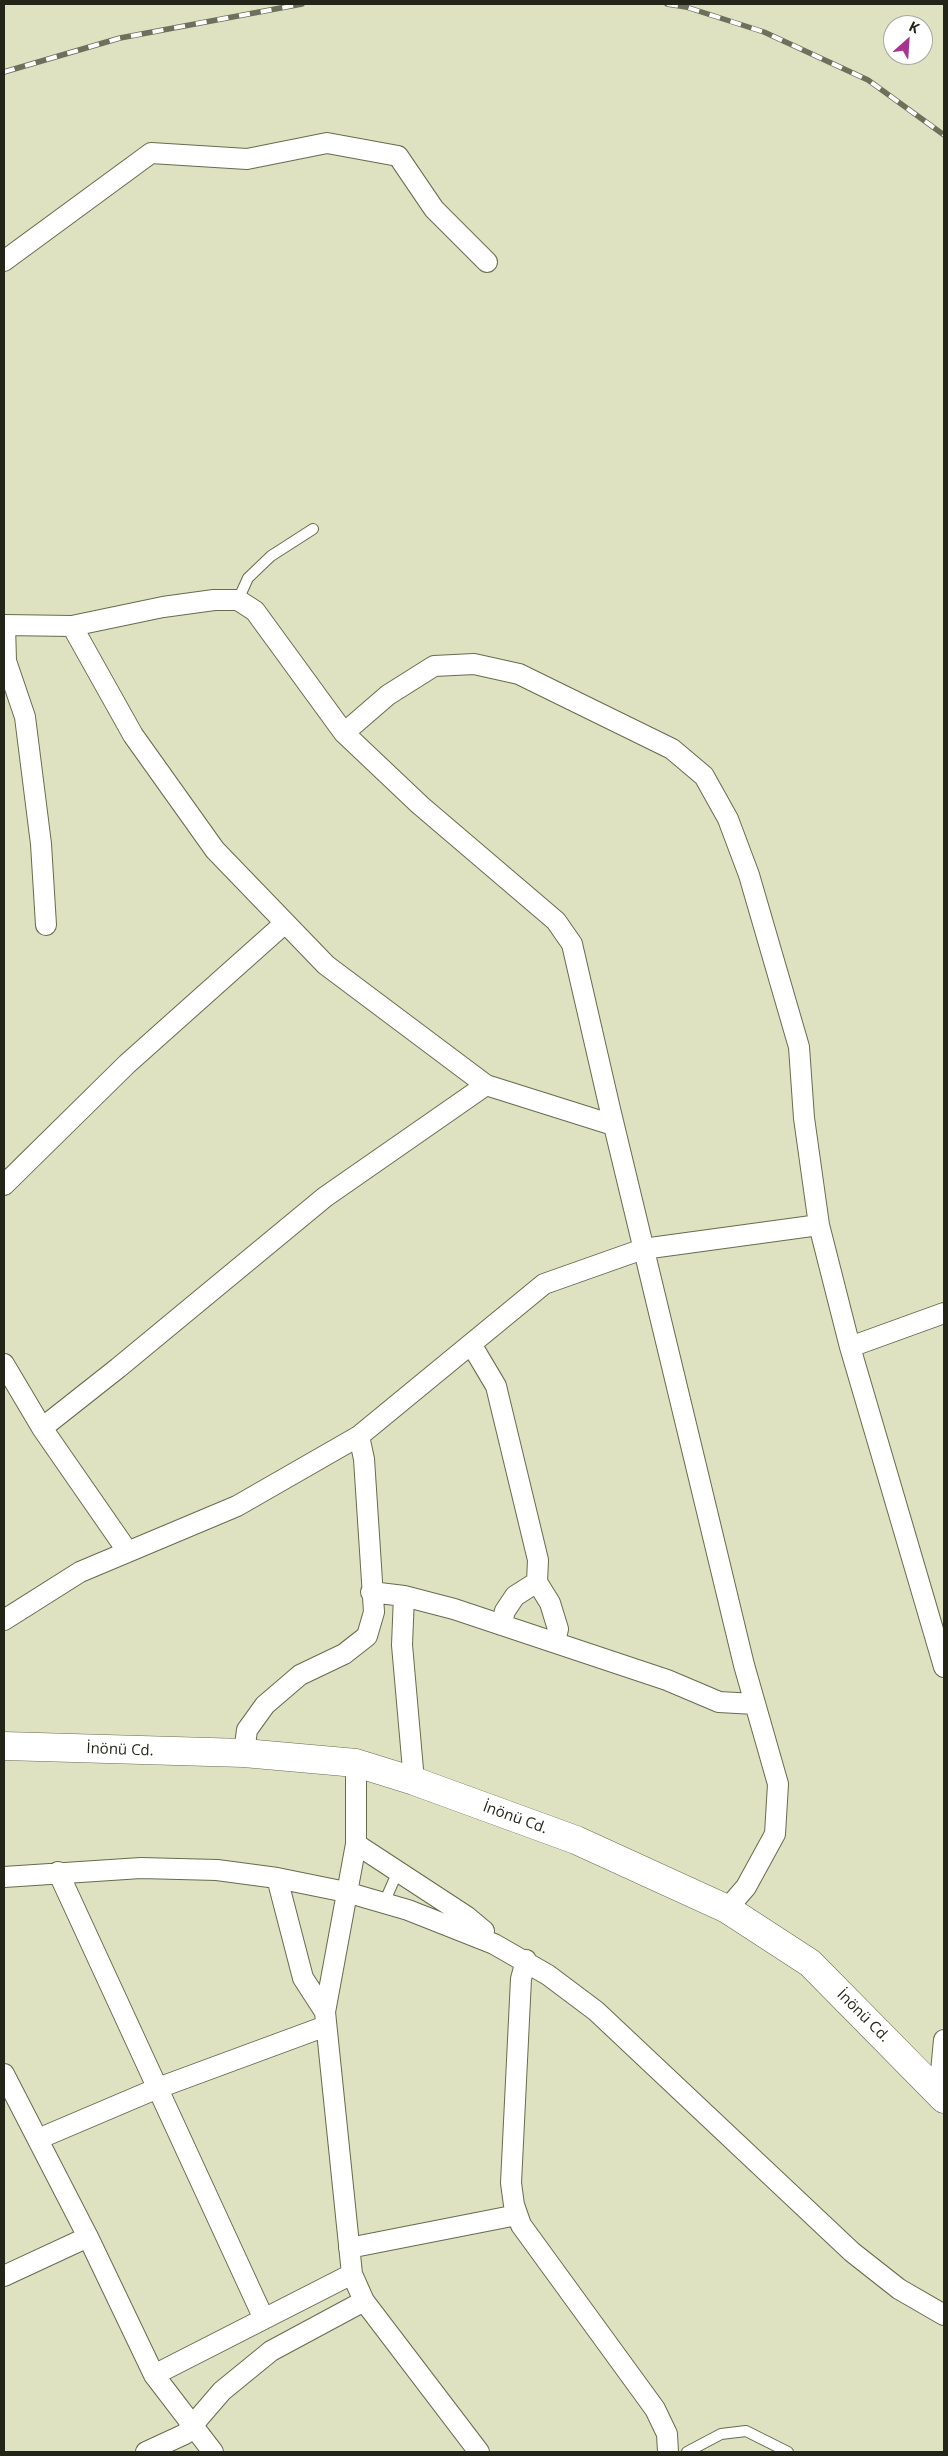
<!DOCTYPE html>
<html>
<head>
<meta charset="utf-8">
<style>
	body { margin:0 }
	#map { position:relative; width:948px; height:2456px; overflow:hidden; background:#dee2c0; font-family:"Open Sans",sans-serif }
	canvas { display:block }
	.frame { position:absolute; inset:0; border:5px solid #232518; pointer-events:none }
	.north { position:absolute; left:883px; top:15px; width:50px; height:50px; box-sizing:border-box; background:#fff; border:1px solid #a7a8a3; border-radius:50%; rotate:26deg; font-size:14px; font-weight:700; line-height:20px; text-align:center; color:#232518 }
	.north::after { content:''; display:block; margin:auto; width:18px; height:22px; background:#a6348e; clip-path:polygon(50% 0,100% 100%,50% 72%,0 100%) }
</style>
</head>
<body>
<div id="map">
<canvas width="948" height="2456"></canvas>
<div class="frame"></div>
<div class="north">K</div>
</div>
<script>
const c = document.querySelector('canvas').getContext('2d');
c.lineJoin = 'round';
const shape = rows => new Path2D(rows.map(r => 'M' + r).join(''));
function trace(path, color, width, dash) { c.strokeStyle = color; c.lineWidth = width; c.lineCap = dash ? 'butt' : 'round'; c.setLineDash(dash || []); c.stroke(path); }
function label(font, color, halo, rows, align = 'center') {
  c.font = font + ' "Open Sans",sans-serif'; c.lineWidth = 5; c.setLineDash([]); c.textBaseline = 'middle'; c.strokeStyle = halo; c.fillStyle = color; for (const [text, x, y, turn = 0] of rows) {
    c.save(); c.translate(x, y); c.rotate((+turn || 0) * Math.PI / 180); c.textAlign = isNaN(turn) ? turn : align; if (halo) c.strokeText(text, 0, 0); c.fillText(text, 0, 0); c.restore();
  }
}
const lane = shape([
	[238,600,248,578,271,556,313,529],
	[384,1903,398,1871],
	[687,2452,721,2434,746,2431,788,2452]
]);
const street = shape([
	[4,261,151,153,247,159,327,143,398,156,434,209,487,262],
	[4,625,72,626,163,607,214,600,238,600,255,611,344,733,420,805,556,921,572,944,610,1109,744,1665,778,1784,775,1834,746,1887,727,1909],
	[5,625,6,661,25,717,41,844,46,925],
	[72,626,133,735,215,850,326,965,486,1085,613,1125],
	[344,733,388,695,434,666,474,664,519,674,672,749,704,776,728,819,749,875,799,1047,804,1118,819,1225,850,1347,944,1667],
	[4,1185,127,1064,285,923],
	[471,1344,496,1386,538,1560,537,1582,550,1603,558,1629,555,1641],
	[850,1347,944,1313],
	[4,1364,42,1428,128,1552],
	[42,1428,118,1368,325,1197,486,1085],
	[371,1592,404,1596,454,1609,667,1680,719,1702,755,1704],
	[404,1596,402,1645,414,1781],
	[4,1620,80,1572,237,1506,359,1436,544,1284,643,1249,819,1225],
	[501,1625,505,1611,515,1596,537,1582],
	[244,1753,247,1730,265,1705,300,1675,344,1654,367,1636,374,1612,364,1459,359,1436],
	[356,1763,356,1844,325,2012,352,2274,364,2301,479,2452],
	[356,1844,466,1916,484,1931],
	[58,1872,264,2319],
	[4,1877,141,1868,217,1870,277,1878,346,1892,408,1910,494,1944,548,1975,596,2011,852,2252,899,2289,944,2315],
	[277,1878,303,1978,325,2012],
	[526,1960,521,1979,511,2183,514,2205,521,2225,655,2409,667,2434,668,2452],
	[4,2074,88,2237,154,2375,213,2452],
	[939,2093,944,2040],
	[38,2139,158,2088,326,2026],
	[349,2248,517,2215],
	[4,2276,88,2237],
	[154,2375,352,2274],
	[146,2452,185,2434,222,2391,271,2351,364,2301]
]);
const secondary = shape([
	[4,1746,244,1753,356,1763,414,1781,576,1840,727,1909,810,1963,944,2099]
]);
trace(lane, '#686b4d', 12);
trace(street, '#686b4d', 22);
trace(secondary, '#686b4d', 29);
trace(lane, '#fff', 10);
trace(street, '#fff', 20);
trace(secondary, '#fff', 28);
const rail = shape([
	[667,4,686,7,764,32,868,80,944,135],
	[4,72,120,38,302,4]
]);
trace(rail, '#6d705b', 5.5);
trace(rail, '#fff', 4, [11]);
label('15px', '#232518', '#fff', [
	["İnönü Cd.",120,1750,2],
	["İnönü Cd.",515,1818,20],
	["İnönü Cd.",863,2016,45]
]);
</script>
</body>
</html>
